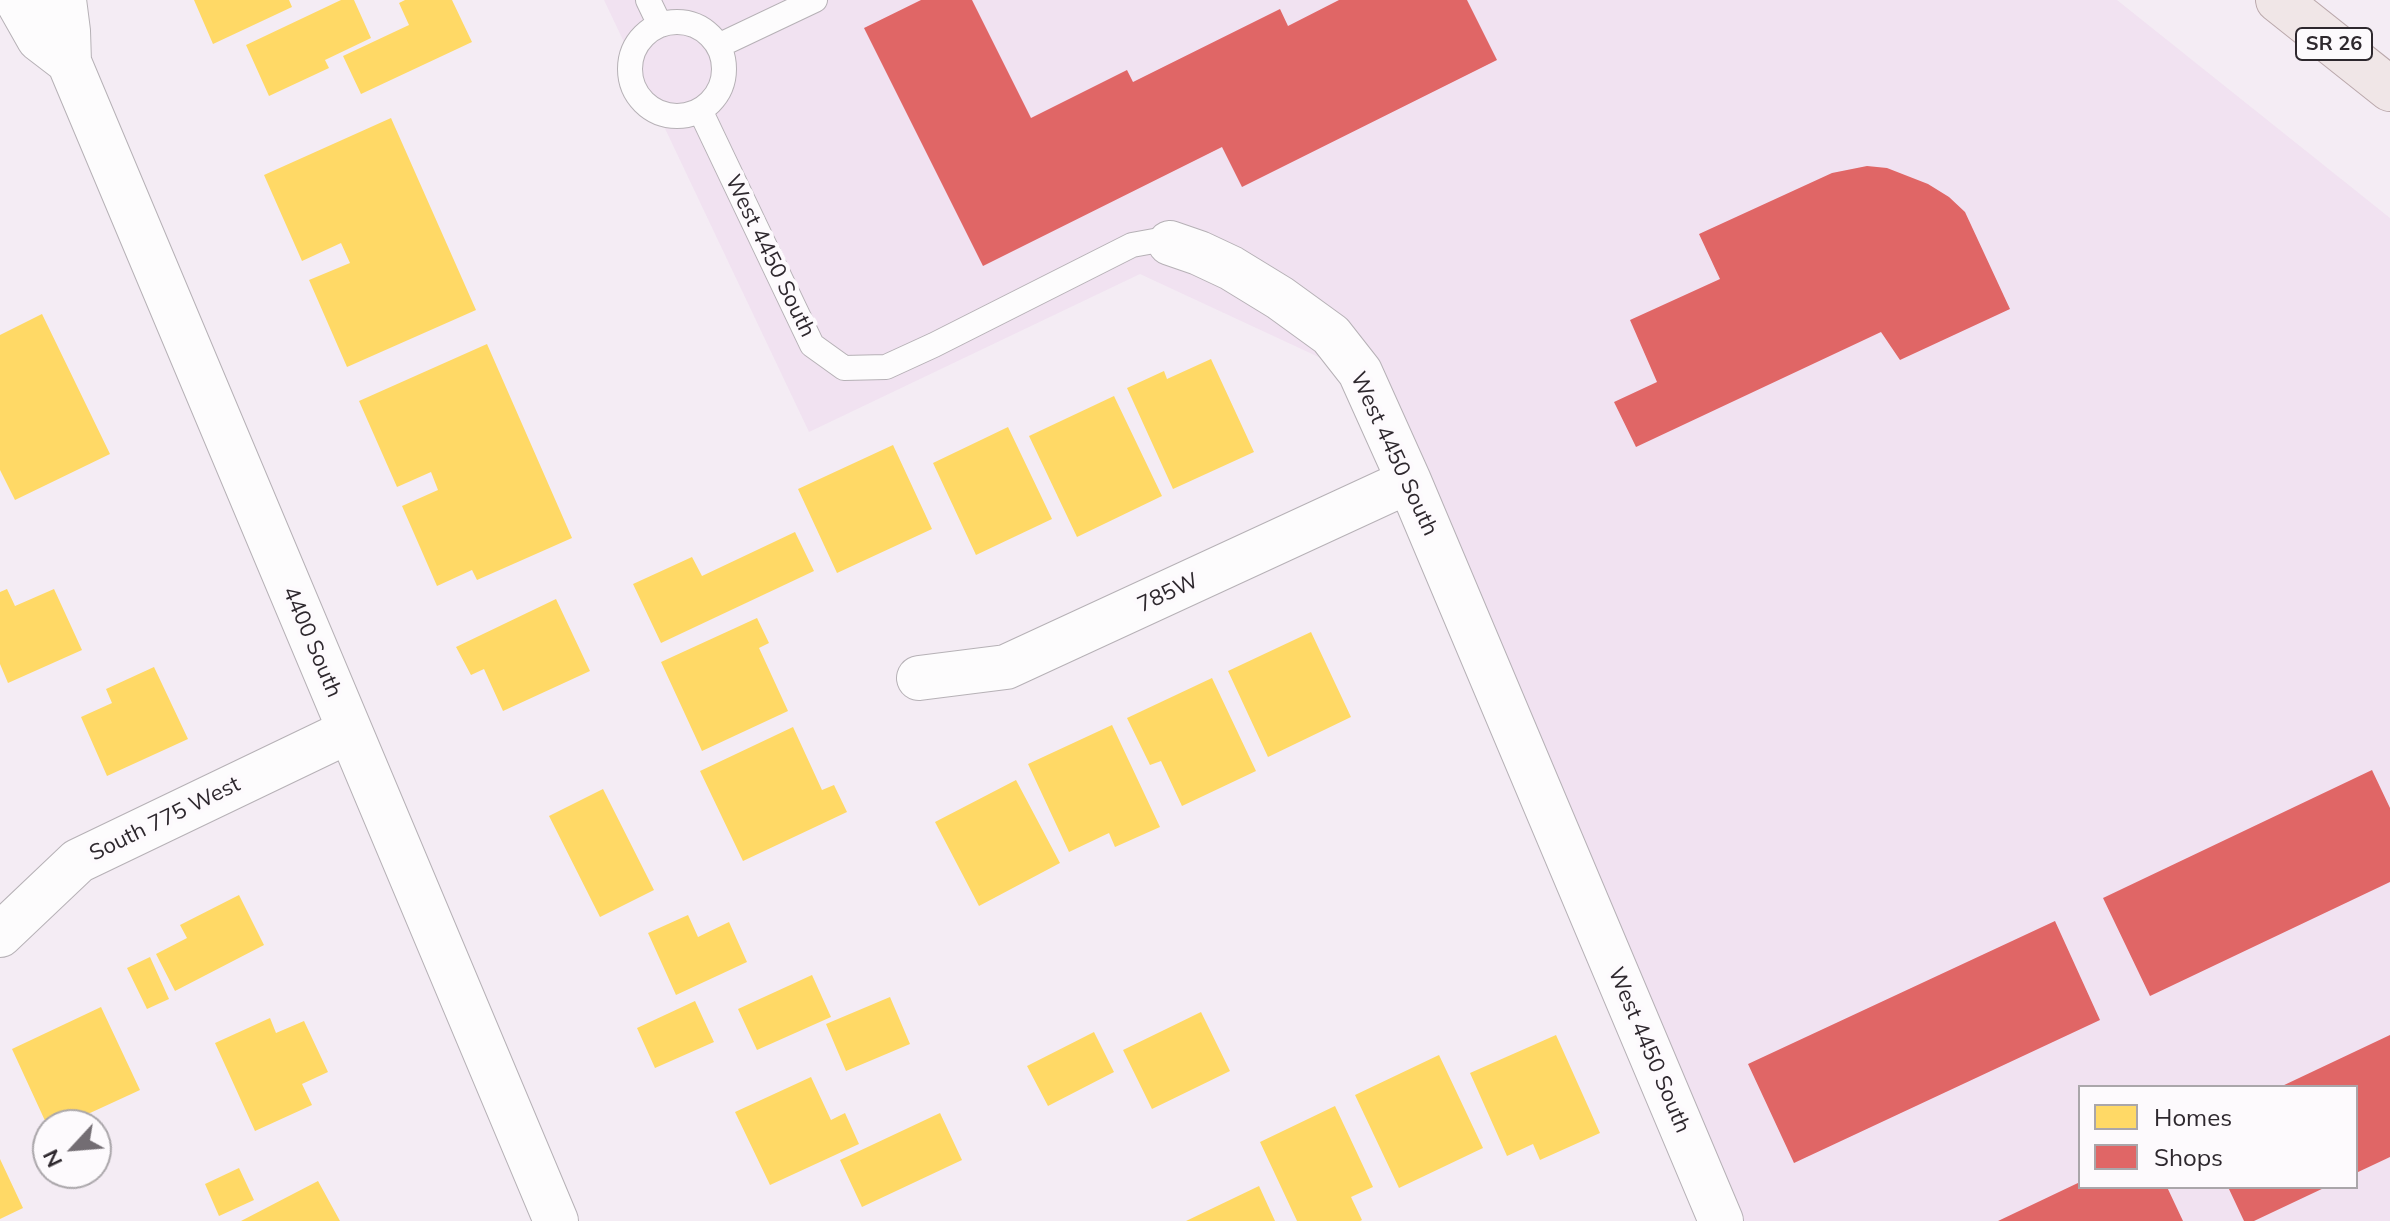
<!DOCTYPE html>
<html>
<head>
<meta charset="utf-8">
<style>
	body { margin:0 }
	#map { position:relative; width:2390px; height:1221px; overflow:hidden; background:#f4ecf4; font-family:Mulish,sans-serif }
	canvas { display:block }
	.legend { position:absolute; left:2078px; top:1085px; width:280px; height:104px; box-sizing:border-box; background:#fdfafd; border:2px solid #aaa6aa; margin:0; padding:10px 14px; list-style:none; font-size:24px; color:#2e282e }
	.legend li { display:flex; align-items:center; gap:16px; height:40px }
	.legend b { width:40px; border:2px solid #aaa6aa }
	.north { position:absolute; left:32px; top:1109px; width:80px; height:80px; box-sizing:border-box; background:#fdfafd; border:2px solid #aaa6aa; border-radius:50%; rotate:244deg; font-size:22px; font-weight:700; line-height:32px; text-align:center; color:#2e282e }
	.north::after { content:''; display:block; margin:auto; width:28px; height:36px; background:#736d73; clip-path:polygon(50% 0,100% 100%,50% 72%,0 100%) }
</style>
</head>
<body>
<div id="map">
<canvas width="2390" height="1221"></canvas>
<ul class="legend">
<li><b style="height:22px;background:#ffd966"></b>Homes</li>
<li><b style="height:22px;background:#e06666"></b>Shops</li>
</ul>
<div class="north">N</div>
</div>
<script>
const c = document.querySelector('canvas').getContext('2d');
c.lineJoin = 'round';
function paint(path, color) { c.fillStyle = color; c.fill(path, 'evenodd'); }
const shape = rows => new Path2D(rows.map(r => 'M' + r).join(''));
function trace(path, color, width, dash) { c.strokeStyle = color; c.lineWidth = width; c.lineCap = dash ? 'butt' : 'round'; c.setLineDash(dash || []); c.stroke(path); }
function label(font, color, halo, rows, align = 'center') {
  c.font = font + ' Mulish,sans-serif'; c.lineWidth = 8; c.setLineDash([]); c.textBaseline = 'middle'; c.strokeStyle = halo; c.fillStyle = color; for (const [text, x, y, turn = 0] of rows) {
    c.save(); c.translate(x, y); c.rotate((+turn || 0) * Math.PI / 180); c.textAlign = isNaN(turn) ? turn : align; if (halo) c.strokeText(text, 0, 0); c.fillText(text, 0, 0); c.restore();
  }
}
paint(shape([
	[604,0,2117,0,2390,218,2390,1221,1706,1221,1338,366,1140,274,809,432],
	[2080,1087,2356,1087,2356,1187,2080,1187]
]), '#f1e2f1');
paint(shape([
	[194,0,289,0,292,7,213,44],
	[341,0,354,0,371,38,325,60,329,68,269,96,246,45],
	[405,0,452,0,472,42,361,94,343,56,409,25,399,3],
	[391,118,476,310,347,367,309,280,350,263,341,243,302,261,264,175],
	[42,314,110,454,15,500,0,470,0,335],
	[487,344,572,538,477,580,472,570,437,586,402,506,438,490,431,472,397,487,359,401],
	[1211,359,1254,452,1173,489,1127,388,1164,371,1167,379],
	[1114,396,1162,496,1077,537,1029,436],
	[1008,427,1052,519,976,555,933,463],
	[893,445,932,529,837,573,798,489],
	[795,532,814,571,661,643,633,584,692,557,702,576],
	[7,589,15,606,54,589,82,650,8,683,0,664,0,592],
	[556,599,590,671,503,711,484,669,471,675,456,647],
	[757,618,769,643,759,648,788,711,702,751,661,662],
	[1311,632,1351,717,1268,757,1228,671],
	[154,667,188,739,107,776,81,717,112,703,106,689],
	[1212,678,1256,771,1182,806,1161,761,1150,765,1127,718],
	[1112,725,1160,827,1115,847,1109,833,1069,852,1028,764],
	[793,727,822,790,834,785,847,812,743,861,700,771],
	[1016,780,1060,863,979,906,935,822],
	[603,789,654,890,600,917,549,816],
	[239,895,264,945,175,991,156,954,187,938,180,925],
	[688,915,698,937,729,922,747,962,676,995,648,933],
	[150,957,169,999,147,1009,127,968],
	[812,975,831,1017,757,1050,738,1009],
	[890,997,910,1044,846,1071,826,1024],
	[695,1001,714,1042,655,1068,637,1028],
	[101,1007,140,1090,64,1125,47,1125,12,1049],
	[1201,1012,1230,1071,1152,1109,1123,1050],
	[270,1018,276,1033,304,1021,328,1072,302,1084,312,1105,255,1131,215,1043],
	[1094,1032,1114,1072,1048,1106,1027,1066],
	[1556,1035,1600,1133,1540,1160,1533,1144,1507,1156,1470,1073],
	[1439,1055,1483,1148,1399,1188,1355,1095],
	[811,1077,831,1120,845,1113,859,1144,770,1185,735,1112],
	[1335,1106,1373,1187,1351,1197,1362,1220,1360,1221,1297,1221,1260,1142],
	[940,1113,962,1160,862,1207,840,1160],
	[0,1159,23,1208,0,1219],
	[239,1168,254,1200,219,1216,205,1184],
	[318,1181,340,1221,241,1221],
	[1259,1186,1275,1221,1186,1221]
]), '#ffd966');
paint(shape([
	[921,0,972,0,1031,118,1127,70,1133,82,1280,9,1288,26,1339,0,1467,0,1497,60,1242,187,1222,147,983,266,864,28],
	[1867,166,1887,168,1928,184,1949,197,1965,212,2010,309,1900,360,1881,332,1636,447,1614,402,1657,382,1630,320,1720,279,1699,234,1832,173],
	[2372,770,2390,808,2390,882,2150,996,2103,898],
	[2055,921,2100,1020,1794,1163,1748,1064],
	[2390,1035,2390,1157,2356,1173,2356,1087,2280,1087],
	[2080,1182,2080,1187,2167,1187,2183,1221,1998,1221],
	[2228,1187,2326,1187,2254,1221,2244,1221]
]), '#e06666');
const service = shape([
	[648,0,660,25],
	'630 69a47 47 0 1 1 94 0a47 47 0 1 1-94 0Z',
	[718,46,815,0],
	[700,110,812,345,844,368,886,367,934,345,1132,245,1154,241,1170,243]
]);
const minor = shape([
	[1170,243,1199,253,1231,268,1280,298,1331,335,1360,372,1409,481,1721,1221],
	[919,678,1006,667,1409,481],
	[0,935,78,861,349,731]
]);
const tertiary = shape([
	[17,0,39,39,69,62],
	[64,0,68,31,69,62,556,1221]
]);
const primary = shape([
	[2278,0,2390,89]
]);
trace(service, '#b6b1b6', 26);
trace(minor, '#b6b1b6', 46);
trace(tertiary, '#b6b1b6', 46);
trace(primary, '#baa8ab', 46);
trace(service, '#fdfcfd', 24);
trace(minor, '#fdfcfd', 44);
trace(tertiary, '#fdfcfd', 44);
trace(primary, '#f0e6e7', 44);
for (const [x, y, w] of [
	[2334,44,76]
]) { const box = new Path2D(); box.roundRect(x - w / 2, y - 16, w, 32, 6); c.fillStyle = '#fdfafd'; c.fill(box); trace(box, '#2e282e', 2); }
label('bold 20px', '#2e282e', null, [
	["SR 26",2334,44]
]);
label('22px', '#2e282e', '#fdfafd', [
	["West 4450 South",770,256,64],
	["West 4450 South",1394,454,65],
	["785W",1168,593,-25],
	["4400 South",312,642,67],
	["South 775 West",165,819,-26],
	["West 4450 South",1649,1050,67]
]);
</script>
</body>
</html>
